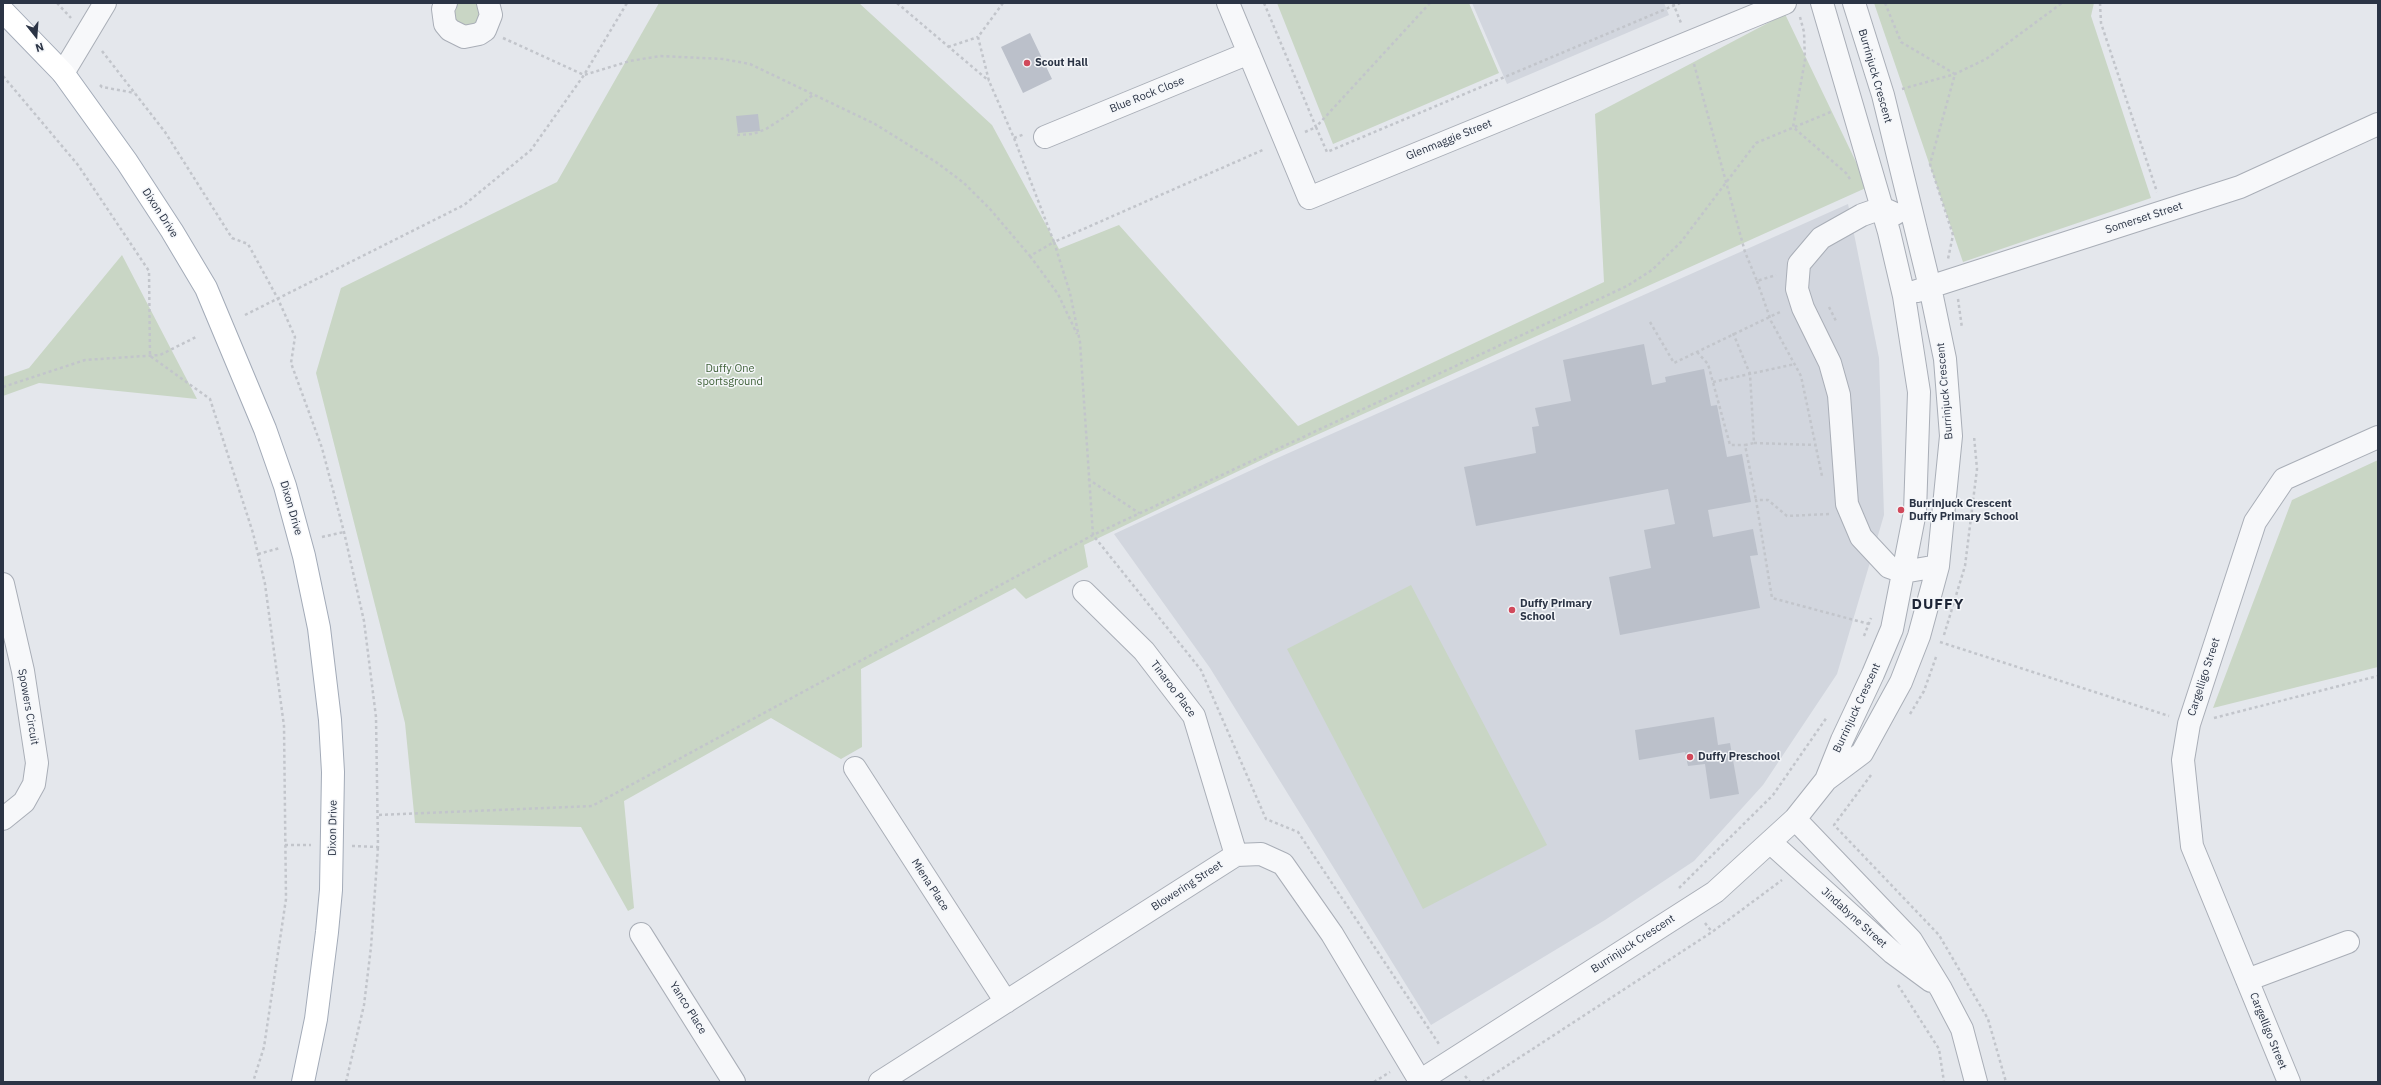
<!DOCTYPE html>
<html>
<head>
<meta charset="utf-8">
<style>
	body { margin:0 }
	#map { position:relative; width:2381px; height:1085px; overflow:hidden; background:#e4e7ec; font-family:"IBM Plex Sans",sans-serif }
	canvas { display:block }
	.frame { position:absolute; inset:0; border:4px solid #2b3445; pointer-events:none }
	.north { position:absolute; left:16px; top:16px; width:40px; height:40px; -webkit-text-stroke:3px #f4f6f9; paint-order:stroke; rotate:163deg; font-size:11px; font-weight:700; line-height:16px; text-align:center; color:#2b3445 }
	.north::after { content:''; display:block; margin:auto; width:14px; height:18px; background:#2b3445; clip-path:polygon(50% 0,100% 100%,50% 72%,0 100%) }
</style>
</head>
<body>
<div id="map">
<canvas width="2381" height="1085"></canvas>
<div class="frame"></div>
<div class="north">N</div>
</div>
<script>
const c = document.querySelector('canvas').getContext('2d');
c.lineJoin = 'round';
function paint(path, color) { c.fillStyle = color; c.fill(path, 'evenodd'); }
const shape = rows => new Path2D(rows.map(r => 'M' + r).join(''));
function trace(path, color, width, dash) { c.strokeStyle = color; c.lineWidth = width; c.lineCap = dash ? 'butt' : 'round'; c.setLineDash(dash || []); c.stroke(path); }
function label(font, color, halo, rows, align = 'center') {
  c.font = font + ' "IBM Plex Sans",sans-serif'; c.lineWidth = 3; c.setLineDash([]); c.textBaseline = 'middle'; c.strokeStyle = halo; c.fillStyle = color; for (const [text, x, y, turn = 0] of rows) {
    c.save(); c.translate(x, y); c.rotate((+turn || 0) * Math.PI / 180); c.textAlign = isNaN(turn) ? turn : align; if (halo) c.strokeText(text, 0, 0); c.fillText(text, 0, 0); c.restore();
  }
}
paint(shape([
	[1472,3,1664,3,1669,15,1507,84],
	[1848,204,1879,358,1884,515,1837,674,1763,785,1694,861,1605,920,1431,1025,1210,668,1114,534,1273,460]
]), '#d2d6de');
paint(shape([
	[447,3,486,3,488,20,461,35],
	[659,3,859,3,992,125,1059,249,1119,225,1298,426,1604,282,1595,114,1785,14,1868,187,1272,455,1084,545,1088,567,1026,599,1015,588,861,669,862,747,841,759,771,718,624,801,634,908,628,911,581,827,415,823,405,723,316,373,341,288,557,182],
	[1277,3,1469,3,1499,73,1333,144],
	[1874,3,2094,3,2091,16,2151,198,1963,262],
	[122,255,197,399,39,383,3,396,3,377,29,368],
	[2378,460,2378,667,2213,708,2292,500],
	[1411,585,1547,845,1423,909,1287,649]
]), '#c9d6c5');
paint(shape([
	[1030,33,1052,79,1023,93,1001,47],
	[758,114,760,131,738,133,736,116],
	[1644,344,1652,385,1666,382,1665,377,1704,369,1711,406,1717,405,1727,457,1742,454,1751,502,1708,510,1713,537,1753,529,1758,555,1750,556,1760,608,1620,635,1609,577,1651,568,1644,530,1675,524,1668,489,1476,526,1464,467,1536,453,1532,427,1539,426,1535,408,1571,401,1563,360],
	[1714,717,1718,745,1730,743,1739,794,1710,799,1705,764,1688,766,1685,752,1639,760,1635,730]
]), '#bbc0ca');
const minor = shape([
	[446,3,443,9,445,24,450,30,464,37,479,34,485,30,491,15,488,3],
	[1228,3,1309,198,1785,3],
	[1822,3,1889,232,1904,296,1919,392,1915,512,1892,629,1873,674,1842,740,1826,780],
	[63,73,105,3],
	[1045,137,1249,53],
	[1895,214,1882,208,1862,215,1821,238,1799,264,1797,289,1803,308,1830,363,1839,395,1847,504,1861,537,1889,567,1903,572,1938,566],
	[1917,291,2240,187,2378,124],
	[3,584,23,671,37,763,34,784,24,802,3,819],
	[1084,592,1144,651,1194,716,1236,855],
	[855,768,1006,1002],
	[1795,819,1911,940,1941,989,1962,1029,1976,1082],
	[1770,842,1893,953,1931,981],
	[641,934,734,1082],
	[2247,980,2348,942],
	[880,1082,1236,855,1261,854,1283,864,1332,934,1420,1081],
	[1418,1082,1715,892,1795,819,1826,780,1862,753,1901,682,1919,636,1938,566,1951,436,1945,359,1930,287,1883,95,1854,3],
	[2289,1082,2192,846,2183,760,2189,724,2255,522,2284,479,2378,437]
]);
const major = shape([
	[3,11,63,73,127,162,172,231,206,288,265,429,285,486,304,556,319,628,330,720,333,772,331,890,327,932,316,1019,303,1082]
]);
trace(minor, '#a9aeb7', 24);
trace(major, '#a3abb8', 24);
trace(shape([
	[57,3,71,18],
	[897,3,989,81],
	[1003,3,978,37,989,81,1014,138,1054,242,1265,149],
	[1264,3,1316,127,1430,3],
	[1673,3,1681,23],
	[1885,3,1901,42,1955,74,1930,164,1953,235,1948,259],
	[2100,3,2101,23,2157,192],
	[1800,17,1804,32,1805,60,1793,127,1846,173,1850,179],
	[503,38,584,75,630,61,660,56,723,59,750,64,875,124,936,162,964,183,990,209,1030,256,1054,242,1070,293,1080,342,1093,535,1201,670,1266,819,1298,832,1439,1044],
	[948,47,978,37],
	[102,51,165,132,232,238,248,244,278,299,295,337,291,363,322,448,344,532,364,621,376,717,378,847,352,846],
	[1694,64,1745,252,1757,281,1776,275],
	[3,76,78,165,149,271,150,356,210,399,253,533,265,584,284,726,286,899,264,1047,253,1082],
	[100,85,102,87,135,93],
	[1902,89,1955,74,1986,59,2062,3],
	[1305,132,1316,127,1327,152,1680,3],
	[737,135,753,134,766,129,788,115,814,94],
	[1014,138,1025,134],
	[1030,256,1058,294,1077,334],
	[1757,281,1771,321,1801,376,1822,476],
	[1958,299,1962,328],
	[1829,307,1837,323],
	[245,315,464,205,531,150,584,75,627,3],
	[1650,322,1674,363,1782,311],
	[1733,333,1750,374,1754,443,1745,445,1756,500],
	[1697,352,1708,364,1730,445,1745,445],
	[1713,382,1795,364],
	[3,387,85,360,160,355,198,336],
	[1754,443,1815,445],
	[1088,479,1139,513],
	[1829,514,1787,516,1768,500,1756,500,1772,598,1869,624],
	[322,537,344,532],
	[258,554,280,548],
	[1944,635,1965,566,1977,469,1974,436],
	[1864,636,1871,618],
	[1940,642,2169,716],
	[1910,714,1924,691,1936,657],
	[2214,718,2378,676],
	[1871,775,1834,825,1939,935,1988,1019,2006,1082],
	[379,815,592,806,1093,535,1627,286,1652,270,1681,242,1756,143,1833,111],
	[285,845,311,845],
	[1679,888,1773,795,1827,717],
	[1705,923,1712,932],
	[1898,985,1939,1049,1944,1082],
	[1465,1076,1470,1082],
	[346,1082,364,1005,371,947,378,847],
	[1374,1082,1390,1072],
	[1482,1082,1712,932,1782,880]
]), '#c2c5cb', 2.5, [3, 3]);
trace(minor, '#f7f8fa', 22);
trace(major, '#fff', 22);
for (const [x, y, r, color] of [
	[1027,63,4,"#d1495b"],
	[1901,510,4,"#d1495b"],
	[1512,610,4,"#d1495b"],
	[1690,757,4,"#d1495b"]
]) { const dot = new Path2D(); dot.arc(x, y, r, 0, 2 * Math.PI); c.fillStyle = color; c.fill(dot); trace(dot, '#f4f6f9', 1.5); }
label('bold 11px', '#2b3445', '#f4f6f9', [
	["Scout Hall",1035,63],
	["Burrinjuck Crescent",1909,504],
	["Duffy Primary School",1909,517],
	["Duffy Primary",1520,604],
	["School",1520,617],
	["Duffy Preschool",1698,757]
], 'left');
label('11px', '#2b3445', '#f4f6f9', [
	["Burrinjuck Crescent",1875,76,74],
	["Blue Rock Close",1147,95,-22],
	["Glenmaggie Street",1449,140,-22],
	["Dixon Drive",160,213,57],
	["Somerset Street",2144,218,-18],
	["Burrinjuck Crescent",1945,391,-95],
	["Dixon Drive",291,508,74],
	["Cargelligo Street",2204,677,-72],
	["Tinaroo Place",1173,689,53],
	["Spowers Circuit",28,707,80],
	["Burrinjuck Crescent",1857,708,-65],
	["Dixon Drive",333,828,-89],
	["Miena Place",930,885,57],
	["Blowering Street",1187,886,-33],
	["Jindabyne Street",1854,918,42],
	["Burrinjuck Crescent",1633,944,-33],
	["Yanco Place",688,1008,58],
	["Cargelligo Street",2268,1031,68]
]);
label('11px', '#3f6138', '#f4f6f9', [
	["Duffy One",730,369],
	["sportsground",730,382]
]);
c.letterSpacing = '1px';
label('bold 15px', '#1d2536', '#f4f6f9', [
	["DUFFY",1938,605]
]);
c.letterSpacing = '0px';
</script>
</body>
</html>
